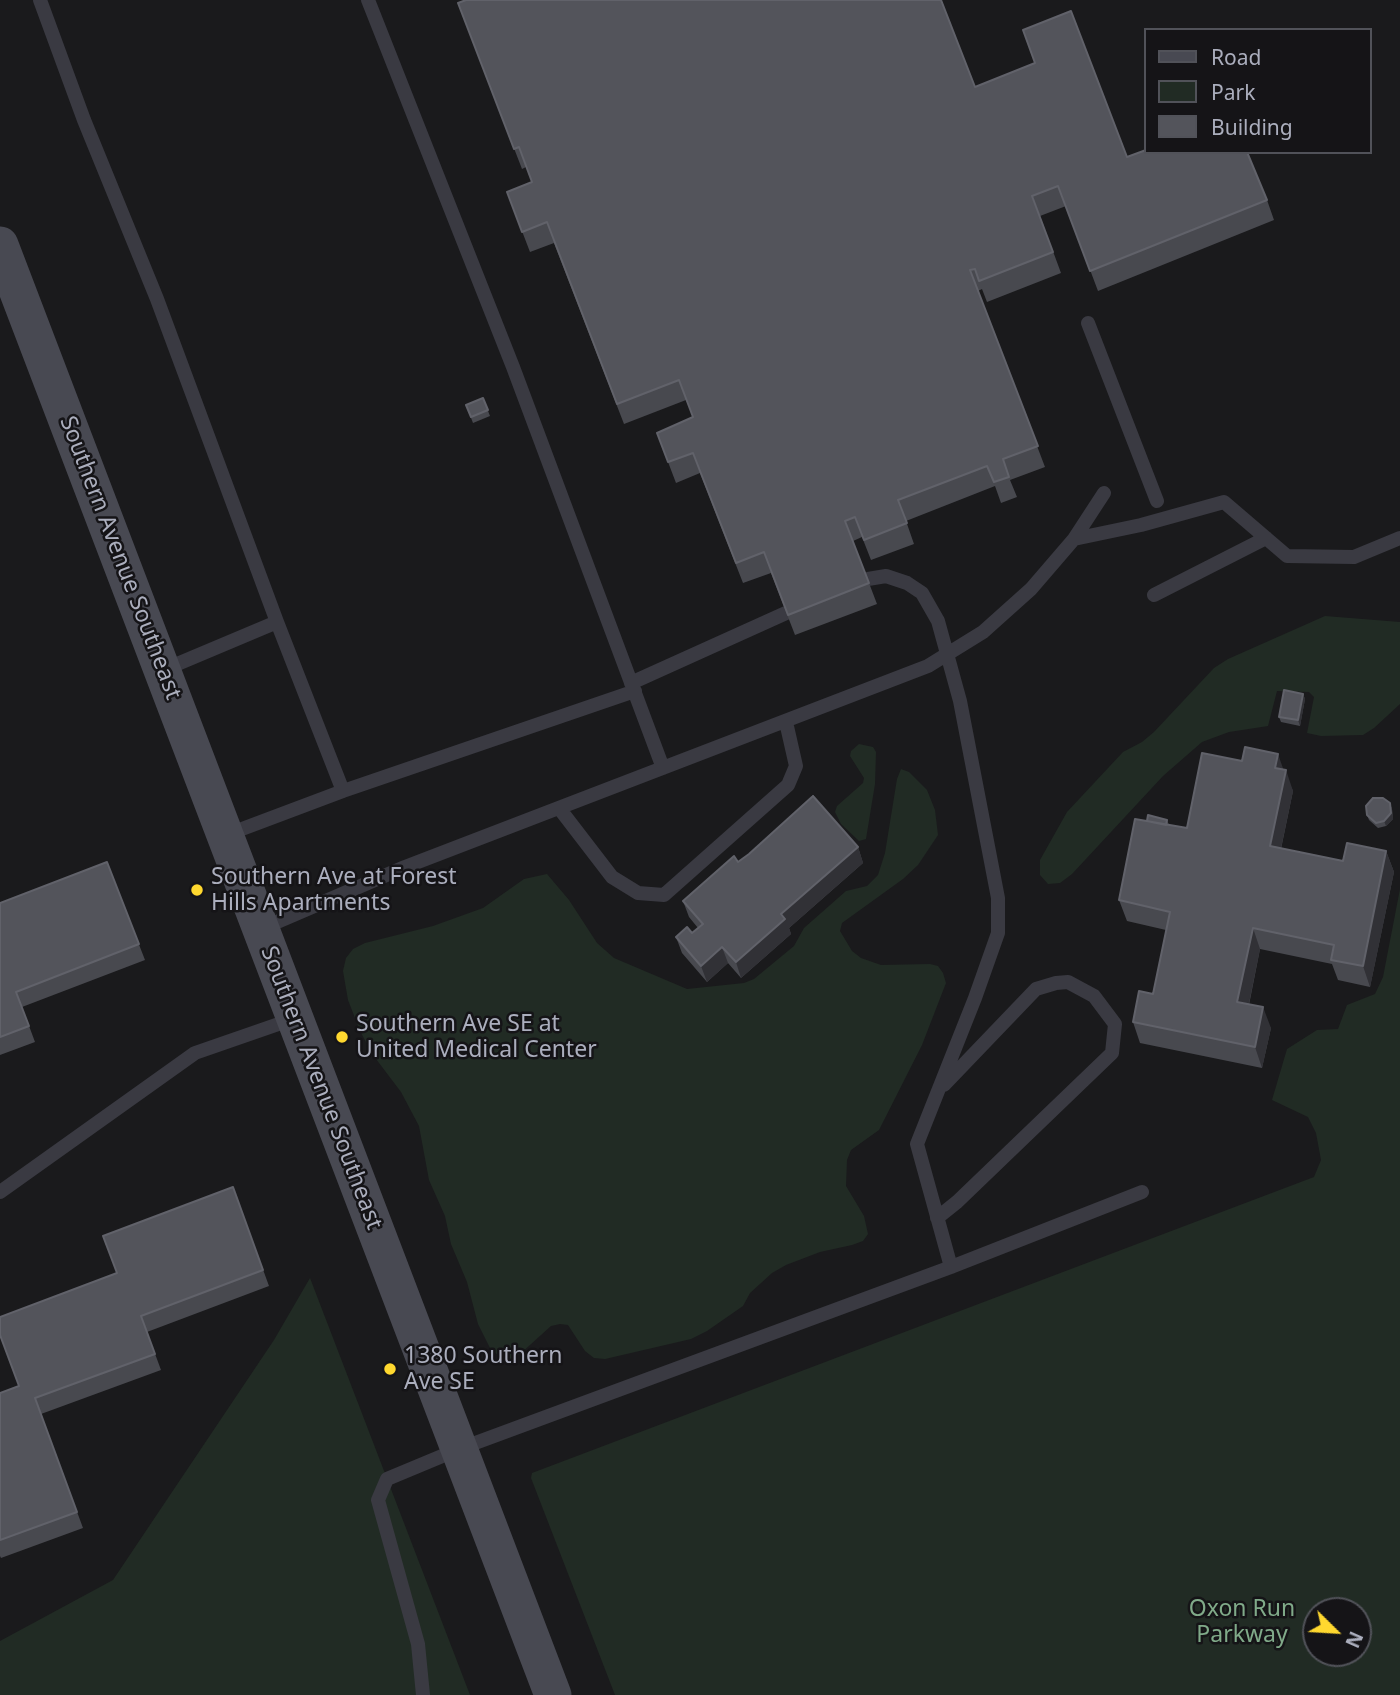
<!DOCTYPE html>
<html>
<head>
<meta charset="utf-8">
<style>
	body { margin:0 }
	#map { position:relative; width:1400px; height:1695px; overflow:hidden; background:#1a1a1c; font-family:"Noto Sans",sans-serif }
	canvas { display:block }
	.legend { position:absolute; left:1144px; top:28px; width:228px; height:126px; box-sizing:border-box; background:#151417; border:2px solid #515259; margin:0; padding:9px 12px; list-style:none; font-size:21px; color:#abaebd }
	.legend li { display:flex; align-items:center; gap:14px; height:35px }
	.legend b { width:35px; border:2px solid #515259 }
	.north { position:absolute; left:1302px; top:1597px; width:70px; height:70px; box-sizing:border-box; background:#151417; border:2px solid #515259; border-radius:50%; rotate:114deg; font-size:19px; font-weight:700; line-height:28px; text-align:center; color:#abaebd }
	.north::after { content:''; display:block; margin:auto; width:24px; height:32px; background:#ffd82f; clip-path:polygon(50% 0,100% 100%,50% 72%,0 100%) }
</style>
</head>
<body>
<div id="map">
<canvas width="1400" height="1695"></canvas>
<ul class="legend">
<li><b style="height:9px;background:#484952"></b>Road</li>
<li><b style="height:19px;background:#212b24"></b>Park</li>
<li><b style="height:19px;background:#53545b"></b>Building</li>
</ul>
<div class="north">N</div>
</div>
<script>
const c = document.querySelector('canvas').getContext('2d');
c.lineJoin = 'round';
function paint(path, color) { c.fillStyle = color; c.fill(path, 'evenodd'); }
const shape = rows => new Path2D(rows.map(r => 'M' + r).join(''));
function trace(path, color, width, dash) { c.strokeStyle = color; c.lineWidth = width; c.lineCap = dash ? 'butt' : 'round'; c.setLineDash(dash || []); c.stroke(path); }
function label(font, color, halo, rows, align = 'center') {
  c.font = font + ' "Noto Sans",sans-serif'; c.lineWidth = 5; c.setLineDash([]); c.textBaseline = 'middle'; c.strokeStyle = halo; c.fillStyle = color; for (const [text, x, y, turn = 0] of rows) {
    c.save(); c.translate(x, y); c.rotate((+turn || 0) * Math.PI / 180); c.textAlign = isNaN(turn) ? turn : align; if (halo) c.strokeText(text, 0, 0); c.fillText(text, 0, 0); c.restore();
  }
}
paint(shape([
	[1325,616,1400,622,1400,704,1374,728,1363,735,1321,736,1307,733,1314,697,1309,692,1277,691,1268,726,1229,732,1202,742,1163,776,1072,874,1060,883,1048,884,1040,875,1040,860,1067,812,1123,752,1142,742,1154,732,1214,668,1228,659],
	[859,744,873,747,876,752,875,784,866,839,859,841,841,824,835,812,837,806,863,783,864,778,850,756,851,751],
	[901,769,909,772,927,790,935,810,938,835,918,865,903,879,842,923,840,931,852,951,861,958,881,965,930,964,938,966,943,973,946,983,922,1045,879,1130,851,1150,847,1160,846,1186,864,1216,868,1234,863,1241,852,1245,820,1252,786,1265,772,1273,750,1293,743,1306,707,1331,691,1339,605,1359,594,1358,585,1351,568,1325,560,1324,551,1326,520,1354,511,1359,501,1357,491,1350,478,1324,467,1282,451,1244,445,1216,429,1180,419,1126,401,1092,373,1055,360,1031,348,1000,343,971,346,958,353,949,365,943,433,926,483,908,524,879,547,874,569,900,597,943,614,958,687,989,744,983,754,979,794,946,804,928,846,891,867,886,878,875,885,853,897,779],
	[1400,889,1400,1695,615,1695,531,1478,532,1473,1314,1177,1321,1160,1316,1133,1308,1117,1272,1100,1287,1049,1317,1030,1338,1029,1347,1005,1375,994,1383,977],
	[1316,1611,1358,1611,1358,1653,1316,1653],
	[310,1278,470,1695,0,1695,0,1641,113,1580,274,1340]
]), '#212b24');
trace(shape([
	[40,0,84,120,157,299,277,622,343,791],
	[368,0,513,367,663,768],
	[1088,323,1157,501],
	[1074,539,1141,525,1224,502,1287,556,1354,557,1400,538],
	[868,579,886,576,907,583,922,593,938,621,960,701,998,898,998,933,975,998,917,1144,951,1267],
	[1154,595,1266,538],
	[163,670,277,622],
	[631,683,786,613],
	[559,808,612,877,638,893,664,895,788,785,796,766,786,722],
	[226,835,343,791,635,691],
	[263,928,405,867,928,666,983,632,1031,589,1074,539,1104,493],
	[0,1192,195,1053,293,1019],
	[937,1218,957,1202,1112,1053,1115,1024,1094,996,1068,982,1056,983,1036,989,944,1085],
	[423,1695,418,1644,378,1500,387,1479,459,1449,951,1267,1142,1192]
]), '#3a3a42', 14);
trace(shape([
	[0,245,553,1695]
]), '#484952', 37);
paint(shape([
	[466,24,975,87,1127,157,1267,200,1274,220,1098,291,1066,206,1040,216,1061,273,987,302,982,289,978,291,1045,467,1010,480,1017,497,1001,503,995,486,906,521,914,544,871,560,862,537,853,541,877,604,795,635,771,573,743,583,700,473,676,483,657,433,693,417,686,400,624,424,554,243,530,252,507,192,532,182,526,167,522,169],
	[483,398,490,416,473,423,466,405],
	[1303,694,1305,699,1300,726,1281,722,1279,717],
	[1242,761,1283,770,1293,791,1281,849,1343,861,1386,851,1394,872,1370,987,1338,980,1332,964,1260,949,1249,1005,1271,1028,1262,1068,1140,1043,1133,1022,1153,994,1166,930,1127,921,1119,900,1147,821,1167,820,1169,825,1187,828],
	[1390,804,1392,809,1393,819,1386,826,1378,828,1369,820,1367,815],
	[858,847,863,863,789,928,791,934,741,978,728,963,707,982,682,953,676,937,692,933,698,928,689,917,683,901,738,862],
	[107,862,145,960,22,1007,35,1042,0,1055,0,903],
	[233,1187,269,1286,147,1332,161,1370,41,1414,83,1528,1,1558,0,1556,0,1393,19,1386,117,1273]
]), '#48494f');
paint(shape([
	[1303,694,1305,699,1300,726,1298,720],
	[1278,754,1285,774,1286,770,1293,791,1277,867,1270,846,1275,768],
	[1390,803,1392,809,1393,819,1386,826,1384,821],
	[858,847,863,863,789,928,791,934,741,978,736,962,781,914],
	[1386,851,1394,872,1370,987,1363,966],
	[1253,928,1260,949,1245,1023,1237,1002],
	[722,947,728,963,707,982,701,966],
	[1263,1007,1271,1028,1262,1068,1255,1047]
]), '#313136');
const building = shape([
	[466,0,941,0,975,87,1035,63,1023,30,1071,11,1127,157,1146,150,1146,152,1247,152,1267,200,1090,271,1058,186,1032,196,1053,252,979,281,975,269,970,270,1038,446,1003,459,1009,477,994,482,987,466,898,500,907,523,864,540,855,517,845,521,869,583,788,615,764,552,736,563,693,453,668,462,657,433,693,417,679,380,617,404,547,222,522,232,507,192,532,182,519,147,514,149,458,3,466,0],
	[483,398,488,410,471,417,466,405,483,398],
	[1284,690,1303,694,1298,720,1279,717,1284,690],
	[1245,747,1278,754,1275,768,1286,770,1270,846,1343,861,1347,843,1386,851,1363,966,1331,960,1334,945,1253,928,1237,1002,1263,1007,1255,1047,1133,1022,1139,991,1153,994,1170,912,1119,900,1135,819,1187,828,1202,753,1242,761,1245,747],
	[813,796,858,847,781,914,785,919,736,962,722,947,701,966,676,937,687,927,692,933,703,924,683,901,734,856,738,862,749,854,813,796],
	[1373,798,1383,798,1390,803,1391,813,1384,821,1376,823,1367,815,1366,806,1373,798],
	[1148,815,1167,820,1166,825,1147,821,1148,815],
	[107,862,139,944,16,992,29,1026,0,1037,0,903,107,862],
	[233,1187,263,1270,141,1316,155,1354,35,1398,77,1512,0,1540,0,1393,19,1386,0,1335,0,1317,117,1273,103,1236,233,1187]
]);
paint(building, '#53545b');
trace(building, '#61626a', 2);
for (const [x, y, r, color] of [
	[197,890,7,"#ffd82f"],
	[342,1037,7,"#ffd82f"],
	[390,1369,7,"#ffd82f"]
]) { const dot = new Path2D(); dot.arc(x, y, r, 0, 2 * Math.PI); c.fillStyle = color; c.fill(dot); trace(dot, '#151417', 2.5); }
label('23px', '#abaebd', '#151417', [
	["Southern Avenue Southeast",120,558,69],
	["Southern Avenue Southeast",321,1088,69]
]);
label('23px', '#abaebd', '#151417', [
	["Southern Ave at Forest",211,877],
	["Hills Apartments",211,903],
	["Southern Ave SE at",356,1024],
	["United Medical Center",356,1050],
	["1380 Southern",404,1356],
	["Ave SE",404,1382]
], 'left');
label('23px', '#80aa89', '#151417', [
	["Oxon Run",1242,1609],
	["Parkway",1242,1635]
]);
</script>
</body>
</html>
